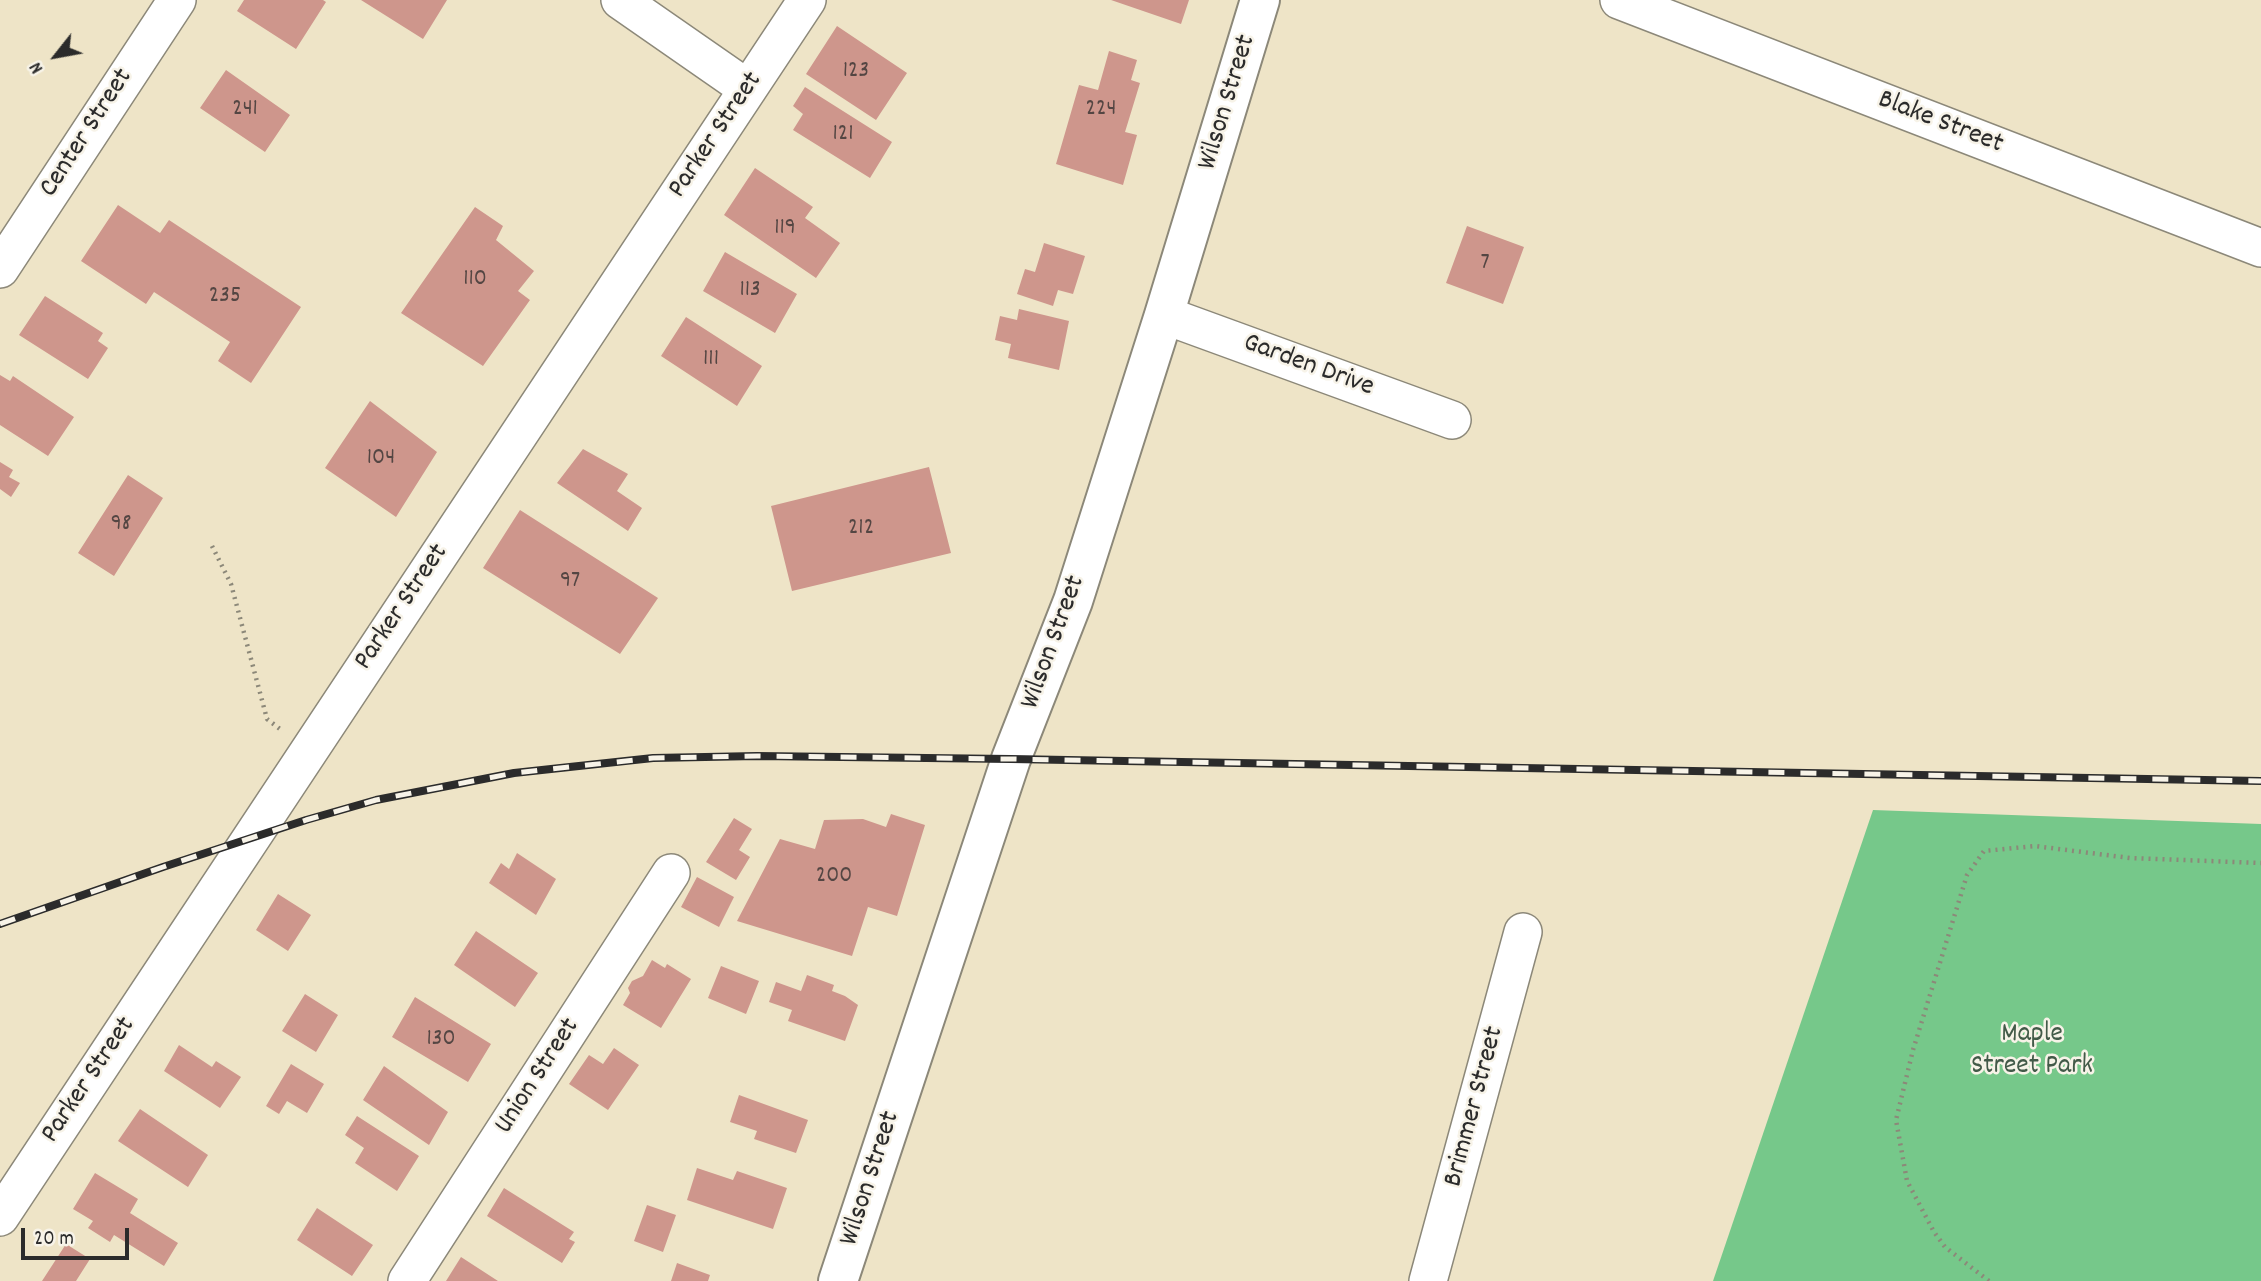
<!DOCTYPE html>
<html>
<head>
<meta charset="utf-8">
<style>
	body { margin:0 }
	#map { position:relative; width:2261px; height:1281px; overflow:hidden; background:#eee4c7; font-family:Dekko,sans-serif }
	canvas { display:block }
	.north { position:absolute; left:21px; top:21px; width:70px; height:70px; -webkit-text-stroke:5px #f7f3e8; paint-order:stroke; rotate:239deg; font-size:19px; font-weight:700; line-height:28px; text-align:center; color:#2b2b2b }
	.north::after { content:''; display:block; margin:auto; width:24px; height:32px; background:#2b2b2b; clip-path:polygon(50% 0,100% 100%,50% 72%,0 100%) }
	.scale { position:absolute; left:21px; top:1228px; width:108px; height:32px; box-sizing:border-box; border:4px solid #2b2b2b; border-top:0; padding-left:9px; font-size:21px; line-height:24px; white-space:nowrap; color:#2b2b2b; -webkit-text-stroke:5px #f7f3e8; paint-order:stroke }
</style>
</head>
<body>
<div id="map">
<canvas width="2261" height="1281"></canvas>
<div class="north">N</div>
<div class="scale">20 m</div>
</div>
<script>
const c = document.querySelector('canvas').getContext('2d');
c.lineJoin = 'round';
function paint(path, color) { c.fillStyle = color; c.fill(path, 'evenodd'); }
const shape = rows => new Path2D(rows.map(r => 'M' + r).join(''));
function trace(path, color, width, dash) { c.strokeStyle = color; c.lineWidth = width; c.lineCap = dash ? 'butt' : 'round'; c.setLineDash(dash || []); c.stroke(path); }
function label(font, color, halo, rows, align = 'center') {
  c.font = font + ' Dekko,sans-serif'; c.lineWidth = 5; c.setLineDash([]); c.textBaseline = 'middle'; c.strokeStyle = halo; c.fillStyle = color; for (const [text, x, y, turn = 0] of rows) {
    c.save(); c.translate(x, y); c.rotate((+turn || 0) * Math.PI / 180); c.textAlign = isNaN(turn) ? turn : align; if (halo) c.strokeText(text, 0, 0); c.fillText(text, 0, 0); c.restore();
  }
}
paint(shape([
	[1873,810,2261,824,2261,1281,1713,1281]
]), '#76c88a');
paint(shape([
	[244,0,323,0,326,2,296,49,237,11],
	[361,0,447,0,423,39],
	[1111,0,1189,0,1181,24],
	[837,26,907,73,876,120,806,74],
	[1109,51,1137,60,1131,80,1140,83,1125,132,1137,135,1123,185,1056,164,1079,85,1098,90],
	[226,70,290,115,265,152,200,108],
	[805,87,892,142,870,178,793,130,803,114,793,106],
	[755,168,813,207,805,218,840,243,816,278,724,215],
	[118,205,160,233,169,220,301,307,251,383,218,361,230,342,154,292,146,304,81,261],
	[475,207,503,226,496,240,534,271,518,291,530,300,483,366,401,313],
	[1467,226,1524,247,1503,304,1446,283],
	[1044,243,1085,256,1073,294,1058,290,1053,306,1017,294,1025,269,1035,272],
	[725,252,797,294,775,333,703,291],
	[45,296,103,333,98,341,108,348,88,379,19,335],
	[1019,309,1069,321,1059,370,1008,358,1011,344,995,340,1000,316,1017,320],
	[686,317,762,366,737,406,661,356],
	[0,375,10,381,13,376,74,417,48,456,0,425],
	[370,401,437,452,396,517,325,468],
	[583,449,628,474,617,491,642,508,628,531,557,483],
	[0,462,13,470,9,477,20,483,11,497,0,489],
	[929,467,951,553,792,591,771,506],
	[128,475,163,498,114,576,78,553],
	[520,510,658,598,620,654,483,568],
	[891,814,925,825,897,916,868,907,852,956,737,921,780,839,815,849,824,820,863,819,886,827],
	[734,818,752,829,739,850,750,857,736,880,706,862],
	[517,853,556,879,536,915,489,883,501,863,509,869],
	[697,877,734,897,719,927,681,907],
	[278,894,311,915,288,951,256,930],
	[476,931,538,973,515,1007,454,965],
	[652,960,665,968,667,964,691,979,661,1028,623,1005,630,993,628,988,632,981,643,976],
	[721,966,759,981,746,1014,708,998],
	[807,975,834,985,832,991,845,996,858,1005,845,1041,788,1021,792,1010,769,1002,776,982,801,991],
	[305,994,338,1015,316,1052,282,1031],
	[415,997,491,1044,468,1082,392,1037],
	[179,1045,212,1067,216,1061,241,1077,220,1108,164,1071],
	[614,1048,639,1065,608,1110,569,1084,589,1055,603,1064],
	[291,1064,324,1084,307,1113,287,1101,279,1114,266,1106],
	[384,1066,448,1112,429,1145,363,1100],
	[739,1095,808,1120,796,1153,754,1139,757,1131,730,1122],
	[140,1109,208,1155,188,1187,118,1141],
	[357,1116,419,1156,397,1191,355,1163,364,1148,345,1135],
	[697,1168,733,1180,737,1171,787,1188,773,1229,687,1200],
	[95,1173,138,1199,130,1213,178,1243,164,1266,114,1235,110,1242,88,1228,93,1221,73,1209],
	[504,1188,574,1232,569,1239,575,1242,562,1263,487,1216],
	[647,1205,676,1215,663,1252,634,1241],
	[317,1208,373,1245,352,1276,297,1240],
	[66,1244,90,1259,76,1281,42,1281],
	[461,1257,498,1281,446,1281],
	[677,1263,710,1275,708,1281,671,1281]
]), '#ce968c');
const street = shape([
	[620,0,748,89],
	[1619,0,2261,248],
	[0,269,177,0],
	[1164,315,1452,420],
	[0,1217,807,0],
	[407,1281,671,873],
	[1428,1281,1523,932]
]);
const primary = shape([
	[838,1281,1011,759,1073,601,1164,315,1260,0]
]);
trace(street, '#8c8879', 40);
trace(primary, '#8c8879', 42);
trace(shape([
	[212,546,231,584,267,719,280,729],
	[1989,1281,1945,1247,1934,1232,1907,1181,1896,1120,1913,1050,1967,875,1984,851,2035,846,2130,858,2261,863]
]), '#8c8879', 4.5, [2, 5]);
trace(street, '#fff', 37);
trace(primary, '#fff', 38);
const rail = shape([
	[0,924,163,867,306,820,376,800,514,773,653,758,757,756,1011,759,2261,781]
]);
trace(rail, '#2b2b2b', 8);
trace(rail, '#f7f3e8', 5, [16]);
label('24px', '#544643', null, [
	["123",856,73],
	["241",245,111],
	["224",1101,111],
	["121",843,136],
	["119",785,230],
	["7",1485,265],
	["110",475,281],
	["113",750,292],
	["235",225,298],
	["111",711,361],
	["104",381,460],
	["98",121,526],
	["212",861,530],
	["97",570,583],
	["200",834,878],
	["130",441,1041]
]);
label('28px', '#2b2b2b', '#f7f3e8', [
	["Wilson Street",1229,103,-73],
	["Blake Street",1940,124,21],
	["Center Street",88,134,-57],
	["Parker Street",717,136,-56],
	["Garden Drive",1308,367,20],
	["Parker Street",403,608,-56],
	["Wilson Street",1055,643,-70],
	["Union Street",539,1077,-57],
	["Parker Street",90,1081,-56],
	["Brimmer Street",1476,1107,-75],
	["Wilson Street",872,1179,-72]
]);
label('28px', '#425a48', '#f7f3e8', [
	["Maple",2032,1036],
	["Street Park",2032,1068]
]);
</script>
</body>
</html>
